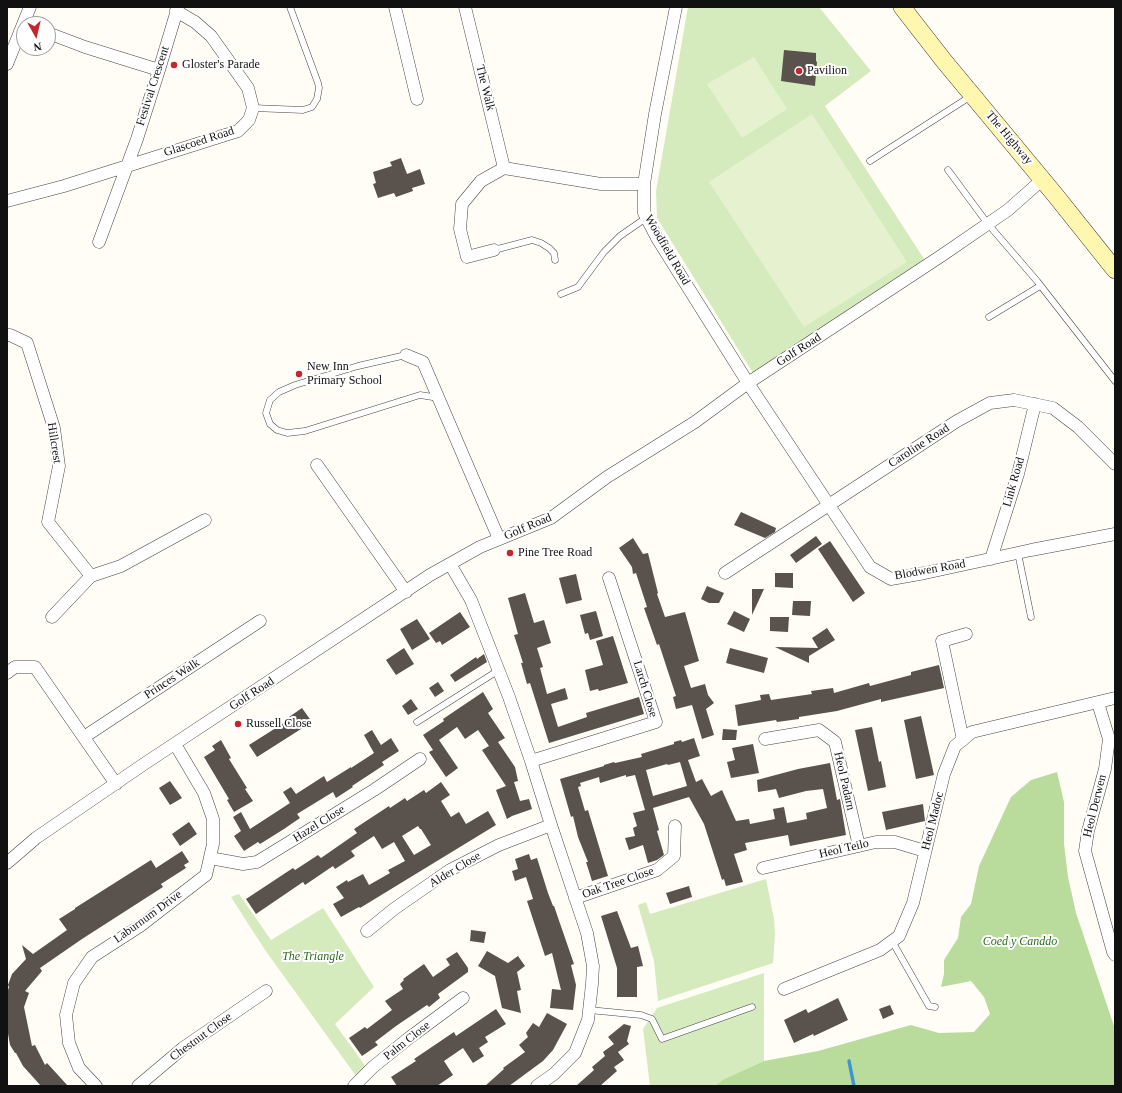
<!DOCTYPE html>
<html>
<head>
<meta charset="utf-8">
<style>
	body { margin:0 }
	#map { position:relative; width:1122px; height:1093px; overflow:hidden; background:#fffdf5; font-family:"Times New Roman",serif }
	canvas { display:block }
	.frame { position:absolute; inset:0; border:8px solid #111; pointer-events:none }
	.north { position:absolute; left:16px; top:16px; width:40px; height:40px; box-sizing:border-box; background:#fff; border:1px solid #a0a0a0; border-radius:50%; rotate:172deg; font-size:11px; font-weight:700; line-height:16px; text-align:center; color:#111 }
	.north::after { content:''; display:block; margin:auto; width:14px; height:18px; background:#c4262e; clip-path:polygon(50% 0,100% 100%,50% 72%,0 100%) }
</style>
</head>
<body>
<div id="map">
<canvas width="1122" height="1093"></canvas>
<div class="frame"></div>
<div class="north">N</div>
</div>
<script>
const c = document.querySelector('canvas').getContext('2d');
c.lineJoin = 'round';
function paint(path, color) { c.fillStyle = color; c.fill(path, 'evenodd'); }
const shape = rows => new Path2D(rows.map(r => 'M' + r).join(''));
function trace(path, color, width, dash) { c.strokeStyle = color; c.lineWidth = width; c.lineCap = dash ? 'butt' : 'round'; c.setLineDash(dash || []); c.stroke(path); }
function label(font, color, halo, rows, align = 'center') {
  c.font = font + ' "Times New Roman",serif'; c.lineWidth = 4; c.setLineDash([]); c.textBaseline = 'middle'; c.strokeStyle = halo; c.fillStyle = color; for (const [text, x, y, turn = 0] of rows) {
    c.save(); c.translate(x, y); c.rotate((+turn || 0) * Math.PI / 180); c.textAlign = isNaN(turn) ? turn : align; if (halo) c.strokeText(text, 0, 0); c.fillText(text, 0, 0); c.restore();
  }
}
paint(shape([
	[688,7,819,7,871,71,825,106,928,265,756,378,657,218,656,191],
	[766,879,774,919,775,934,773,963,658,1001,654,961,638,905,646,902,650,914],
	[239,894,271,940,323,908,374,987,335,1024,366,1067,356,1076,265,950,231,897],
	[764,973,764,1061,724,1079,715,1086,650,1086,643,1029,657,1008]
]), '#d5ebbd');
paint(shape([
	[1057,772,1064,802,1064,844,1068,877,1076,913,1115,1029,1115,1086,715,1086,724,1079,764,1061,818,1051,911,1025,939,1033,974,1032,990,1014,984,997,971,981,941,987,944,974,944,960,958,938,961,917,971,904,979,866,1011,797,1031,780]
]), '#b9dc9c');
paint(shape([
	[754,57,787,109,742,138,707,84],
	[812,114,907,262,804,327,709,182]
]), '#e6f2cf');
trace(shape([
	[849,1061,854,1086]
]), '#3f96cf', 3.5);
paint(shape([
	[784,50,816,53,816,61,817,62,815,86,781,81],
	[401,158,407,174,420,169,425,184,412,188,413,191,396,197,394,193,378,198,373,184,376,183,373,172,392,166,390,162],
	[741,512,776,528,775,532,765,538,734,525],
	[816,536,822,544,796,563,790,555],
	[633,538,643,554,648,553,658,593,657,594,665,617,685,612,699,661,684,666,691,688,705,684,708,695,714,703,706,709,714,735,702,739,692,705,676,709,673,697,676,696,659,644,657,645,644,608,647,607,636,573,633,574,632,567,619,548],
	[830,541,865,593,853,602,818,549],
	[775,573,793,573,793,588,775,587],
	[576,574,582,600,566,604,559,578],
	[707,586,724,593,719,603,709,603,701,599],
	[752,589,764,589,752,615],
	[525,593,534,623,544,620,551,643,537,648,543,667,540,668,547,694,565,688,568,699,551,704,558,727,587,717,586,713,639,697,644,714,549,743,530,683,527,684,521,663,523,663,514,635,518,634,508,598],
	[793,601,811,601,810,616,792,615],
	[596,611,603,636,590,640,588,633,585,634,580,615],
	[734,611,750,619,744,632,727,624],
	[460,612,470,627,442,645,440,641,436,643,429,633],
	[770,617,789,617,788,632,770,631],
	[417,619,430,639,412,650,400,629],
	[827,628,835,640,809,656,809,663,775,647,818,648,812,638],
	[613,636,628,683,599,691,598,689,590,691,585,670,603,665,596,641],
	[404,648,414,664,396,675,386,660],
	[730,648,768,658,764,673,726,663],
	[484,654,487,662,455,682,450,675,476,657,477,659],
	[939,665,944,688,881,702,881,699,837,711,799,717,799,719,777,722,776,720,738,726,735,705,761,700,760,695,769,694,771,700,812,694,811,691,833,688,834,693,869,683,870,686,911,675,911,672],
	[438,682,444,691,435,697,429,688],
	[483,692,493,709,488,713,505,738,498,742,515,767,518,781,514,782,520,801,529,799,532,809,512,816,507,819,496,790,506,786,482,750,489,746,478,730,465,739,457,727,439,740,458,768,446,777,429,752,433,750,423,735,444,721,443,719],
	[411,699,418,709,408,715,402,706],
	[302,708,312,722,257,757,249,745,290,719,289,717],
	[921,716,934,775,916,779,904,720],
	[872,727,879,762,881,761,886,787,868,791,855,730],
	[723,729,737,730,736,740,722,740],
	[372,730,381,745,391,738,399,751,382,762,384,765,352,786,353,787,336,798,333,792,297,814,300,818,284,829,260,844,258,842,244,851,234,836,241,831,233,817,241,812,250,829,290,803,283,792,291,787,296,794,324,776,327,782,351,767,351,768,374,753,364,735],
	[694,738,700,756,688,760,696,782,702,779,711,796,722,790,736,821,749,819,750,824,775,819,773,809,784,807,787,823,807,819,806,813,827,808,823,789,806,791,779,798,776,789,758,792,757,780,798,769,830,763,837,800,840,799,846,835,790,846,788,835,745,843,747,850,734,854,743,882,726,886,724,879,722,880,704,824,689,797,653,808,659,830,657,831,664,855,657,860,648,863,643,845,629,850,625,838,635,836,633,828,637,826,633,813,645,810,635,775,626,777,626,775,600,783,599,777,580,783,581,786,578,787,585,811,588,810,608,876,592,881,586,862,588,862,578,837,573,816,571,817,560,779,604,766,604,765,614,762,615,763,642,757,641,754,674,744,674,742,681,740,682,742],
	[680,762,687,786,653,796,646,770,667,764,668,765],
	[221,740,231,758,229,759,247,788,245,789,253,801,234,812,227,800,229,799,204,757,215,750,212,746],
	[753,744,759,773,731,778,727,762,735,760,732,748],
	[170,781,182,798,170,805,159,788],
	[441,782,450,795,441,801,451,817,459,812,466,824,488,811,496,825,360,908,359,907,341,917,333,904,344,898,336,887,347,880,348,882,363,874,369,885,390,873,388,870,405,861,394,842,382,849,374,836,351,851,355,856,335,869,333,866,305,885,303,882,256,914,246,899,293,868,295,870,318,855,321,858,357,833,354,829,389,806,390,808,405,798,407,801,424,790,426,793],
	[418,826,420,829,421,829,431,845,414,855,402,836],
	[923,804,925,821,886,830,882,812],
	[189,822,197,834,180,846,172,834],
	[182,851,189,862,184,865,186,868,161,884,163,887,82,939,40,968,42,971,25,991,29,993,24,1007,32,1046,35,1045,45,1065,47,1063,68,1086,41,1086,23,1066,16,1053,15,1053,10,1045,7,1028,7,993,9,987,8,985,12,974,26,959,22,945,33,954,67,930,59,919,75,909,75,908,151,860,156,868],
	[529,854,531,860,537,858,548,893,553,906,554,906,574,964,571,965,576,985,573,1010,550,1008,552,989,561,990,552,953,545,956,527,901,533,899,526,877,515,881,512,871,518,869,515,859],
	[689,886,692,897,670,904,666,893],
	[617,911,631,948,638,946,643,966,637,967,637,997,617,997,617,968,601,916],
	[471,930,486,932,484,943,470,941],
	[487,951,508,963,518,956,525,966,517,972,521,990,517,991,521,1013,502,1008,495,976,478,966],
	[457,952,468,968,468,972,438,994,440,998,429,1007,427,1005,396,1026,375,1042,378,1045,362,1056,349,1038,365,1027,367,1029,392,1010,385,1001,403,989,400,984,404,980,403,979,424,964,433,977,450,965,446,959],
	[838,998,848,1020,814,1036,813,1034,794,1043,784,1020,806,1009,808,1013],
	[890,1005,894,1014,883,1019,879,1009],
	[496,1009,506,1024,485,1037,488,1042,479,1048,484,1056,473,1063,463,1048,444,1061,453,1075,437,1086,397,1086,391,1077,416,1061,414,1059,454,1032,456,1036],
	[547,1013,567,1024,553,1050,543,1061,509,1086,485,1086,504,1069,503,1068,525,1052,519,1045,528,1037,526,1033,533,1023,539,1027],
	[624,1024,631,1026,627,1041,629,1044,618,1052,624,1060,614,1067,617,1071,600,1086,576,1086,594,1070,592,1067,605,1056,603,1052,614,1044,608,1037]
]), '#5a524d');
const lane = shape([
	[253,108,303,110,312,107,317,99,319,88,318,83,290,7],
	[870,161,971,96],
	[948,170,988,224,1037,281,1115,381],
	[494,250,532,240,541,243,549,248,554,253,555,260],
	[561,294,578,287,604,252,620,236,646,218],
	[989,317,1040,286],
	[406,355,358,366,295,385,279,392,270,400,266,413,270,424,277,430,287,433,305,431,420,395,439,398],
	[1018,553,1031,617],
	[417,722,499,670],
	[892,941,929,1006,935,1007],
	[589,1010,641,1015,652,1019,662,1039,752,1007]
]);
const street = shape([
	[395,7,417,99],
	[465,7,504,168,601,184,644,184],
	[676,7,655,114,644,184,644,213,657,238,748,383,870,567,891,579,925,573,1031,550,1115,534],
	[48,33,85,47,159,70],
	[7,64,30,7],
	[7,201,64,186,238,131,249,120,253,108,248,88,211,36,195,22,176,11],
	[99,242,137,139,159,70,178,7],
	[494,250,467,257,460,229,462,204,481,181,504,168],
	[7,335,10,335,27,343,54,428,59,466,48,522,91,576],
	[406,355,423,362,499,539],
	[317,465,406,592],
	[991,559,1018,474,1035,404],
	[450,564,471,600,509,697,531,761,551,825,587,933,593,966,592,984,588,1020,575,1053,554,1074,537,1086],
	[725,573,957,421,990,403,1014,400,1053,408,1078,427,1115,464],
	[52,617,91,576,121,566,205,520],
	[7,673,15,667,35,667,116,784],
	[1098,703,1109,739,1105,769,1088,831,1085,851,1113,952,1115,955],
	[84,737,260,621],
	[765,739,819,730,835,742,859,846],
	[963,740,942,641,966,634],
	[531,761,656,722,609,578],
	[210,858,243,864,257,862,374,790,420,759],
	[7,863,36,838,144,764,430,575,480,547,551,518,607,477,695,422,748,383,941,256,1008,210,1043,179],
	[763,868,876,842,895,842,925,851],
	[575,898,657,870,674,856,675,826],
	[367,931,394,909,450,870,499,845,551,825],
	[784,989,880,950,899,936,913,903,944,774,955,746,972,732,1115,698],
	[96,1086,79,1068,69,1043,66,1015,74,983,92,957,140,926,206,875,213,844,213,819,204,793,175,744],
	[138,1086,183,1048,266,991],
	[354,1086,373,1067,409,1038,463,998]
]);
const secondary = shape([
	[902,7,944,61,1056,196,1115,270]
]);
trace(lane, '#444', 7);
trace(street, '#444', 13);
trace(secondary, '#333', 18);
trace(lane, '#fff', 6);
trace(street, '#fff', 12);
trace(secondary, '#fff6b0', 17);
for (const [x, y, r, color] of [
	[174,65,4,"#c4262e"],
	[799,71,4,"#c4262e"],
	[299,374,4,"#c4262e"],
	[510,553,4,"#c4262e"],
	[238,724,4,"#c4262e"]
]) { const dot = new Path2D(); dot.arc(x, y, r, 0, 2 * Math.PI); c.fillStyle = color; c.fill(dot); trace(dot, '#fff', 1.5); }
label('12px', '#111', '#fff', [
	["Gloster's Parade",182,65],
	["Pavilion",807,71],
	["New Inn",307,367],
	["Primary School",307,381],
	["Pine Tree Road",518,553],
	["Russell Close",246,724]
], 'left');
label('12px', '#111', '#fff', [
	["Festival Crescent",153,86,-72],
	["The Walk",485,88,76],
	["The Highway",1009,138,50],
	["Glascoed Road",199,142,-18],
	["Woodfield Road",667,250,60],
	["Golf Road",799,350,-33],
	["Hillcrest",54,443,81],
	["Caroline Road",919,446,-33],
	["Link Road",1014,482,-74],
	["Golf Road",528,527,-23],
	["Blodwen Road",930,570,-10],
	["Princes Walk",172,679,-33],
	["Larch Close",645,689,73],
	["Golf Road",252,694,-33],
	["Heol Padarn",844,781,77],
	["Heol Derwen",1095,806,-76],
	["Heol Madoc",933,821,-76],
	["Hazel Close",319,824,-32],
	["Heol Teilo",844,849,-13],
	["Alder Close",455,870,-31],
	["Oak Tree Close",618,883,-19],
	["Laburnum Drive",148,917,-36],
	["Chestnut Close",201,1037,-36],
	["Palm Close",407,1041,-38]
]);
label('italic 12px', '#2f6b1f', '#fff', [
	["Coed y Canddo",1020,942],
	["The Triangle",313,957]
]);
</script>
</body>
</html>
